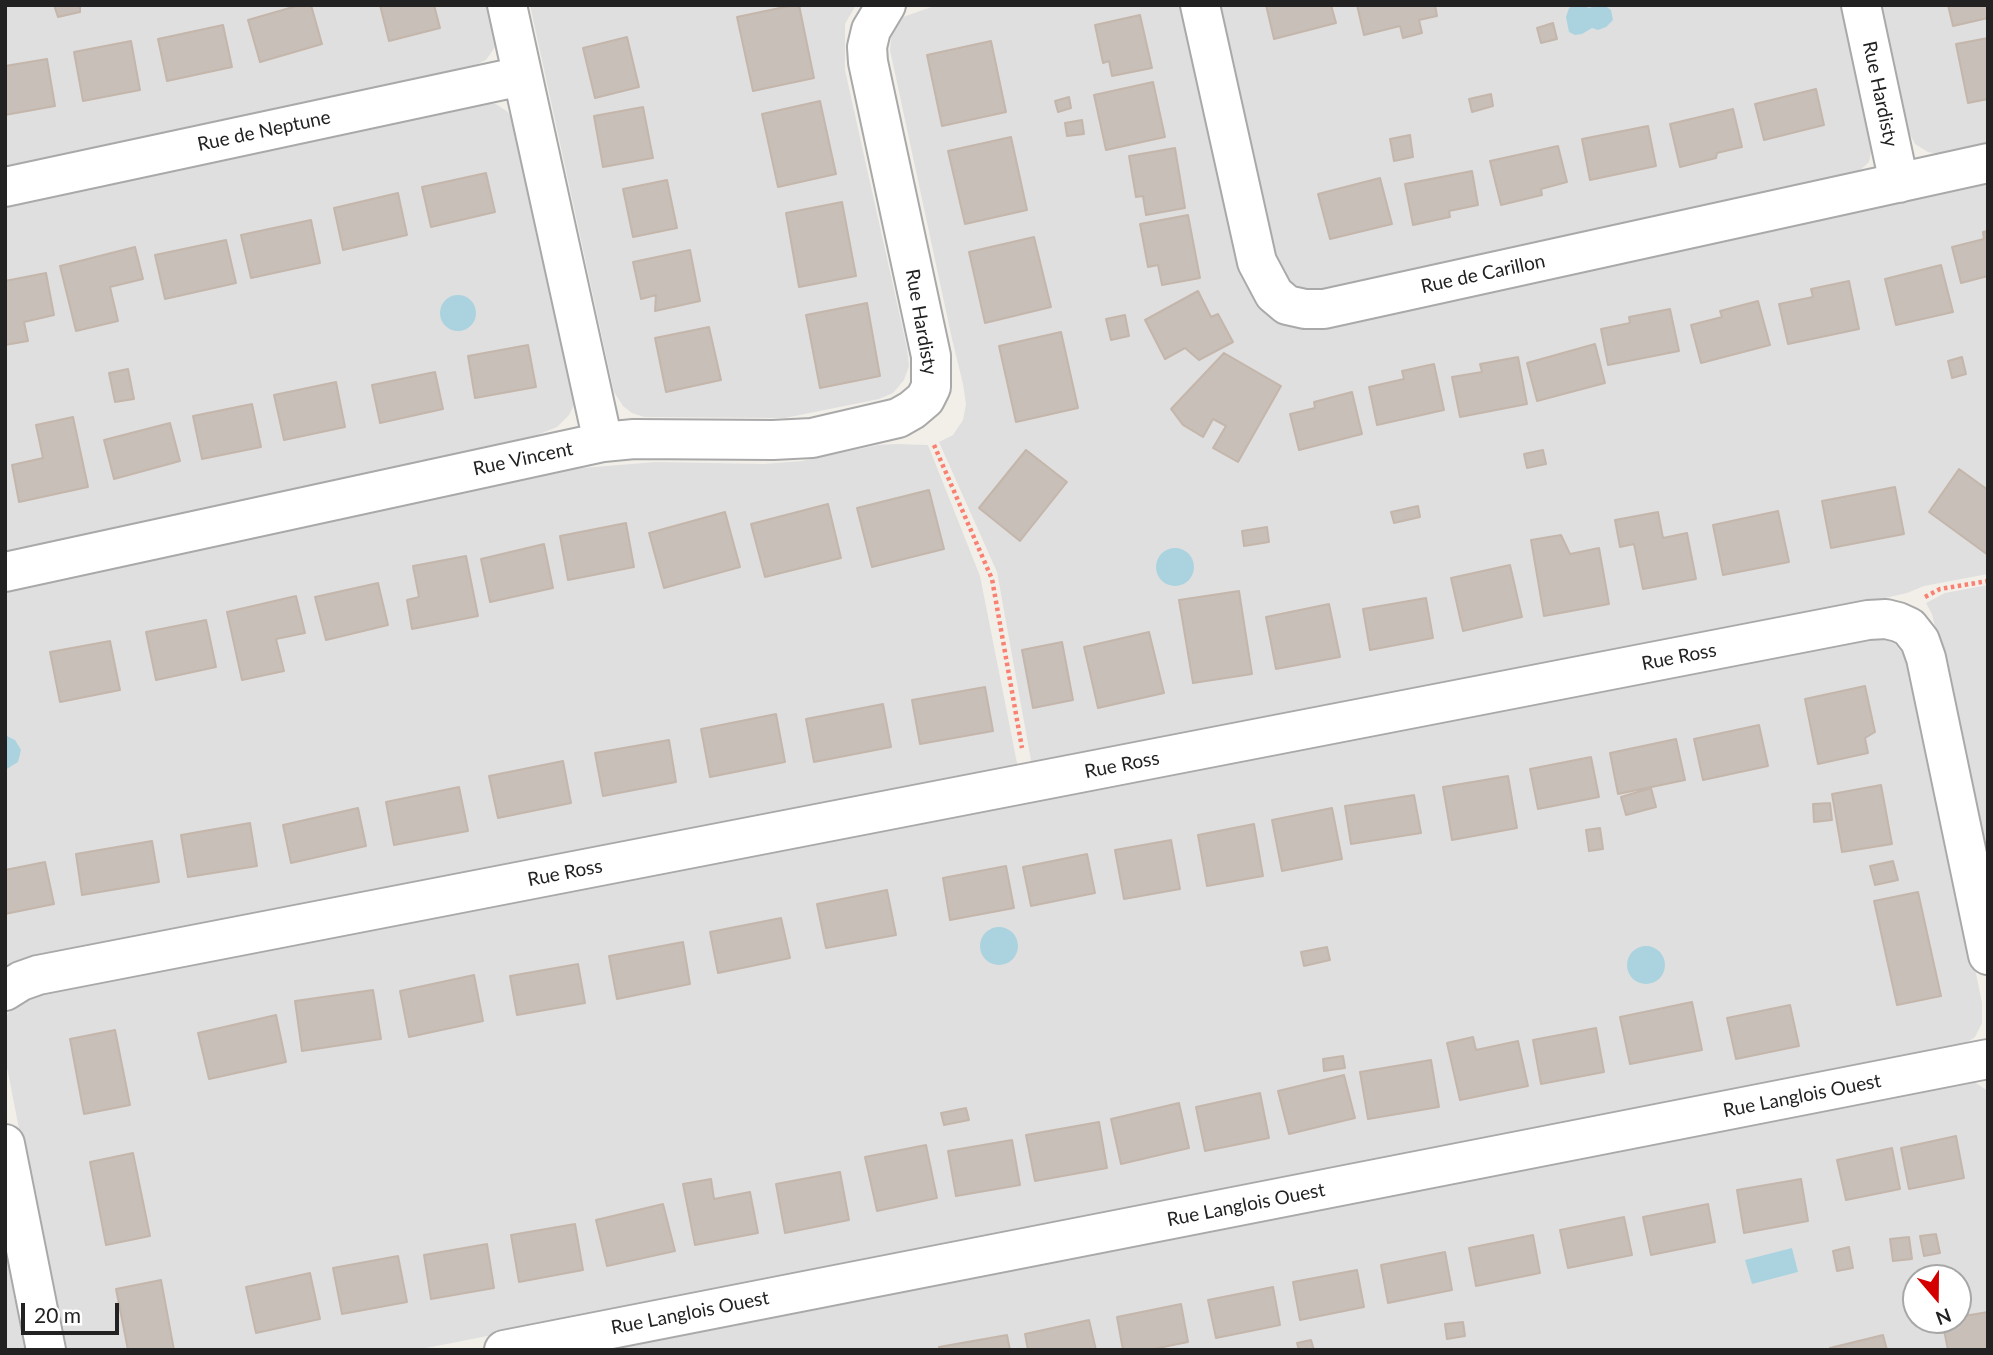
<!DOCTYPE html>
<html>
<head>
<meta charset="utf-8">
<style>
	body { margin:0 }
	#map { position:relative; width:1993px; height:1355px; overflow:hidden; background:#f2efe9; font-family:Lato,sans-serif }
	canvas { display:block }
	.frame { position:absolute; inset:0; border:7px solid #222; pointer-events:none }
	.north { position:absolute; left:1902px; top:1264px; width:70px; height:70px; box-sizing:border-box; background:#fff; border:2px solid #a7a7a7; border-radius:50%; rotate:160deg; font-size:19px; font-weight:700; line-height:28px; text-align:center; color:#222 }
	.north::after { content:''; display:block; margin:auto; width:24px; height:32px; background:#d40000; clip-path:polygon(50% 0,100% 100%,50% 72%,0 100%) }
	.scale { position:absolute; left:21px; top:1303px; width:98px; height:32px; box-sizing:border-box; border:4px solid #222; border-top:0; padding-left:9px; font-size:21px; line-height:24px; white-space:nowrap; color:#222; -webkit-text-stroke:5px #fff; paint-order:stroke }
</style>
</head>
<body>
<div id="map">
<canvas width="1993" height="1355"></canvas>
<div class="frame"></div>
<div class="north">N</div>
<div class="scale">20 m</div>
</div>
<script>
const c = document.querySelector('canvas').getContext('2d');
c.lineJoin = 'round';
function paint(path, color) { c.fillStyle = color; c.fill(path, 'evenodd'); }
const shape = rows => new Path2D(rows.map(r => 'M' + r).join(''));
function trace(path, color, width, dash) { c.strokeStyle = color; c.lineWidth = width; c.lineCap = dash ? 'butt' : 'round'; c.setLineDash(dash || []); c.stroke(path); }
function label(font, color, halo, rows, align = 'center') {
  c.font = font + ' Lato,sans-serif'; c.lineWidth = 5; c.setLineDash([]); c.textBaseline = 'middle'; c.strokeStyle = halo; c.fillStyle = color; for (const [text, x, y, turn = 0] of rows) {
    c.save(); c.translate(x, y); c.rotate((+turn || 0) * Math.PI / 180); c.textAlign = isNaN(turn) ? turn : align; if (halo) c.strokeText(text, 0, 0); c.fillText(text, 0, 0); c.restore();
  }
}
paint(shape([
	[5,5,489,5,494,27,495,47,486,60,469,68,5,167],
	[530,5,856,5,845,24,845,70,907,348,909,366,904,380,893,393,879,399,785,418,644,417,632,413,623,406,614,392],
	[937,5,1184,5,1245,282,1256,304,1279,320,1988,181,1988,574,1924,586,1907,593,1828,611,1032,766,997,572,939,442,953,435,963,420,966,404,963,384,952,339,890,50,892,31,903,17],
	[1219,5,1844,5,1872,147,1869,162,1857,173,1327,290,1303,289,1289,281,1277,262],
	[1880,5,1988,5,1988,145,1943,155,1928,152,1915,144,1907,128],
	[482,103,496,104,508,112,513,122,574,390,574,405,569,415,557,427,532,437,5,552,5,205],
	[896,444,928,445,980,576,1018,768,5,965,5,591,570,469,656,462,764,464,802,461,878,445],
	[1988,585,1988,882,1941,652,1932,614,1926,603,1945,593],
	[1867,636,1881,638,1895,644,1907,659,1922,710,1982,1003,1982,1023,1975,1037,1961,1046,416,1350,62,1350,5,1057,5,1018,15,1004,35,993],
	[1973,1081,1988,1091,1988,1350,575,1350],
	[1916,1278,1958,1278,1958,1320,1916,1320],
	[5,1214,32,1350,5,1350]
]), '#e0dfdf');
paint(shape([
	[1574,5,1585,5,1588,8,1604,5,1611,10,1613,20,1606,27,1598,30,1592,28,1582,34,1575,35,1569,32,1566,17,1569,8],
	'440 313a18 18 0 1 1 36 0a18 18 0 1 1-36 0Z',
	'1156 567a19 19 0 1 1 38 0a19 19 0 1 1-38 0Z',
	[5,735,15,740,21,750,18,762,5,770],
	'980 946a19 19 0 1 1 38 0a19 19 0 1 1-38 0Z',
	'1627 965a19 19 0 1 1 38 0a19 19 0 1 1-38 0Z',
	[1792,1248,1798,1272,1752,1284,1745,1260]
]), '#aad3df');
const building = shape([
	[54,5,80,5,80,12,58,17,54,5],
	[300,5,311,5,322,44,260,62,248,20,300,5],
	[380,5,434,5,440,28,389,41,380,5],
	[794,5,799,5,814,78,753,91,737,17,794,5],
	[1266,5,1331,5,1336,23,1274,39,1266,5],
	[1357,5,1435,5,1437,16,1419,20,1422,33,1403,38,1400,26,1364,35,1357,5],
	[1948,5,1988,5,1988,18,1953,26,1948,5],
	[1140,15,1152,68,1112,76,1109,61,1103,63,1095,25,1140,15],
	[1553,23,1557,39,1541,43,1537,28,1553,23],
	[223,25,232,67,167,81,158,39,223,25],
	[627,37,639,87,595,98,583,48,627,37],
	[1988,38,1988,99,1968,103,1956,44,1988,38],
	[131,41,140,90,83,101,74,52,131,41],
	[991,41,1006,112,942,126,927,55,991,41],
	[47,59,55,106,5,115,5,66,47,59],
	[1153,82,1165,137,1106,150,1094,95,1153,82],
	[1816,89,1824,125,1764,140,1755,104,1816,89],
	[1491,94,1493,106,1472,112,1469,99,1491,94],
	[1069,97,1071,108,1058,112,1055,101,1069,97],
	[820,101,836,174,778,187,762,114,820,101],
	[643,107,653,158,603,167,594,116,643,107],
	[1733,109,1742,147,1717,153,1716,158,1680,167,1670,124,1733,109],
	[1082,120,1084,134,1067,136,1065,123,1082,120],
	[1648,126,1656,166,1590,180,1582,139,1648,126],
	[1410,135,1413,157,1394,161,1390,139,1410,135],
	[1011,137,1027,210,965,224,948,151,1011,137],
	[1558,146,1567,182,1541,189,1542,195,1501,205,1490,161,1558,146],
	[1175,148,1185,208,1146,215,1143,196,1136,197,1129,156,1175,148],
	[1472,171,1478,205,1449,211,1450,217,1413,225,1405,184,1472,171],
	[486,173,495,212,431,227,422,187,486,173],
	[1380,178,1392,224,1330,239,1318,194,1380,178],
	[667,180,677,228,633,237,623,189,667,180],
	[398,193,407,235,343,250,334,208,398,193],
	[842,202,856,276,799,287,786,213,842,202],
	[1188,215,1200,278,1162,285,1158,265,1148,267,1140,224,1188,215],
	[311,220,320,263,251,278,241,235,311,220],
	[1988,231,1988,276,1961,283,1952,247,1984,239,1983,232,1988,231],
	[1034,237,1051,307,985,323,969,252,1034,237],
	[226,240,236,283,165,299,155,255,226,240],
	[135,247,143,279,110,287,118,321,76,331,60,266,135,247],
	[690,250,700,301,655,311,656,295,641,299,633,262,690,250],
	[1941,265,1953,312,1896,325,1885,279,1941,265],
	[46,273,54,315,24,322,28,341,5,345,5,281,46,273],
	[1849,281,1859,329,1788,344,1779,304,1813,297,1811,289,1849,281],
	[1198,291,1211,317,1218,314,1233,342,1199,360,1185,348,1165,359,1145,320,1198,291],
	[1758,301,1770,345,1701,363,1691,325,1722,317,1720,311,1758,301],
	[867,303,880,376,820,388,806,315,867,303],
	[1670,309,1679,351,1608,365,1601,329,1630,323,1629,317,1670,309],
	[1125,315,1129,336,1111,340,1106,319,1125,315],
	[709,327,721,380,666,392,655,338,709,327],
	[1061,332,1078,408,1016,422,999,346,1061,332],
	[1595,344,1605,383,1537,401,1527,363,1595,344],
	[528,345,536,387,475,398,468,356,528,345],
	[1224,353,1281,386,1238,462,1213,448,1226,426,1213,419,1203,437,1183,425,1171,409,1224,353],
	[1518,357,1527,404,1460,417,1452,377,1482,372,1480,364,1518,357],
	[1962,357,1966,374,1952,378,1948,361,1962,357],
	[1434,364,1444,410,1377,425,1369,387,1404,379,1402,371,1434,364],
	[128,369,134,399,115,402,109,373,128,369],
	[435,372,443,409,380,423,372,385,435,372],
	[336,382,345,427,284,440,274,395,336,382],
	[1352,392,1362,434,1299,450,1290,414,1315,408,1314,402,1352,392],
	[252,404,261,447,202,459,193,416,252,404],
	[73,417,88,487,19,502,12,465,43,458,36,425,73,417],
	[170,423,180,461,114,479,104,440,170,423],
	[1026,450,1067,482,1020,541,979,508,1026,450],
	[1543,450,1546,464,1527,468,1524,454,1543,450],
	[1959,469,1988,490,1988,555,1929,512,1959,469],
	[1895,487,1904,534,1831,548,1822,501,1895,487],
	[929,490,944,549,872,567,857,508,929,490],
	[828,504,841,558,765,577,751,524,828,504],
	[1418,506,1420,517,1394,523,1391,512,1418,506],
	[1778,511,1789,562,1723,575,1713,525,1778,511],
	[725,512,740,567,664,588,649,533,725,512],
	[1658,512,1663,538,1687,533,1696,579,1643,589,1634,544,1620,547,1615,520,1658,512],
	[626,523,634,567,568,580,560,536,626,523],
	[1267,527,1269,542,1244,546,1242,531,1267,527],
	[1561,535,1570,554,1599,548,1609,604,1544,616,1531,540,1561,535],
	[544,544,553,588,490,602,481,559,544,544],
	[466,556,478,616,412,629,407,600,419,597,413,566,466,556],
	[1510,565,1522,617,1463,631,1451,578,1510,565],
	[378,583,388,625,326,640,315,597,378,583],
	[1239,591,1252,674,1193,683,1179,600,1239,591],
	[296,596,305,633,276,639,284,671,242,680,227,612,296,596],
	[1426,598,1433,638,1370,650,1363,609,1426,598],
	[1329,604,1340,657,1276,669,1266,617,1329,604],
	[206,620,216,667,156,680,146,632,206,620],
	[1149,632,1164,693,1098,708,1084,647,1149,632],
	[110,641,120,690,60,702,50,652,110,641],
	[1062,642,1073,700,1033,708,1022,650,1062,642],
	[1865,686,1875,732,1865,738,1868,753,1818,764,1805,699,1865,686],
	[985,687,993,731,920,744,912,700,985,687],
	[883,704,891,747,814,762,806,719,883,704],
	[776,714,785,762,710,777,701,729,776,714],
	[1759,725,1768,766,1703,780,1694,739,1759,725],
	[1676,739,1685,780,1618,794,1610,753,1676,739],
	[669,740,676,782,603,796,595,753,669,740],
	[1591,757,1599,797,1538,809,1530,769,1591,757],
	[563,761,571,803,498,818,489,776,563,761],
	[1508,776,1517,828,1452,840,1443,787,1508,776],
	[1881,785,1892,844,1842,852,1832,794,1881,785],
	[459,787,468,831,394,845,386,802,459,787],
	[1651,788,1656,807,1626,815,1621,797,1651,788],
	[1414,795,1421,833,1351,844,1345,806,1414,795],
	[1830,803,1832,820,1814,822,1813,804,1830,803],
	[358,808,366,846,291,863,283,825,358,808],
	[1332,808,1342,859,1282,871,1272,820,1332,808],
	[250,823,257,866,188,877,181,835,250,823],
	[1254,824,1263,876,1207,886,1198,835,1254,824],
	[1600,828,1603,849,1589,851,1586,830,1600,828],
	[1171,840,1180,889,1124,899,1115,850,1171,840],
	[152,841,159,882,82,895,76,854,152,841],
	[1087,854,1095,893,1031,906,1023,867,1087,854],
	[1893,861,1898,880,1875,885,1870,866,1893,861],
	[45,862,54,904,5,914,5,870,45,862],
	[1006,866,1014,908,950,920,943,878,1006,866],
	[887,890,896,935,826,948,817,904,887,890],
	[1918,892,1941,996,1897,1005,1874,901,1918,892],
	[781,918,790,958,718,973,710,932,781,918],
	[683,942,690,984,617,999,609,956,683,942],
	[1327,947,1330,960,1304,966,1301,952,1327,947],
	[578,964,585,1003,517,1015,510,976,578,964],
	[474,975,483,1021,409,1037,400,991,474,975],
	[373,990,381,1039,302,1051,295,1001,373,990],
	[1692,1002,1702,1050,1630,1064,1620,1017,1692,1002],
	[1790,1005,1799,1046,1736,1059,1727,1018,1790,1005],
	[276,1015,286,1062,209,1079,198,1033,276,1015],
	[1596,1028,1604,1072,1541,1084,1533,1040,1596,1028],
	[115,1030,130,1105,84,1114,70,1039,115,1030],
	[1473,1037,1476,1050,1518,1041,1528,1086,1460,1100,1447,1043,1473,1037],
	[1343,1056,1345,1068,1324,1071,1323,1059,1343,1056],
	[1431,1060,1439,1107,1368,1119,1360,1072,1431,1060],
	[1344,1075,1355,1118,1289,1134,1278,1091,1344,1075],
	[1260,1093,1269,1138,1205,1151,1196,1107,1260,1093],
	[1179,1103,1189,1148,1121,1164,1111,1119,1179,1103],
	[966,1108,969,1120,944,1125,941,1113,966,1108],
	[1099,1122,1107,1168,1035,1181,1026,1135,1099,1122],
	[1956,1136,1964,1178,1909,1189,1901,1148,1956,1136],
	[1012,1140,1020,1185,956,1196,948,1151,1012,1140],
	[926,1145,937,1198,877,1211,865,1157,926,1145],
	[1892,1148,1900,1189,1846,1200,1837,1160,1892,1148],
	[133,1153,150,1236,106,1245,90,1162,133,1153],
	[840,1172,849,1220,785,1233,776,1184,840,1172],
	[711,1179,714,1199,750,1192,758,1233,695,1245,683,1184,711,1179],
	[1801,1179,1808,1221,1744,1233,1737,1190,1801,1179],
	[663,1204,675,1251,607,1266,596,1220,663,1204],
	[1708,1204,1715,1242,1651,1255,1643,1217,1708,1204],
	[1624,1217,1632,1255,1568,1268,1560,1230,1624,1217],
	[575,1224,583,1270,519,1282,511,1235,575,1224],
	[1936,1234,1940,1253,1924,1256,1920,1236,1936,1234],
	[1533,1235,1540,1273,1476,1286,1469,1248,1533,1235],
	[1909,1237,1912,1259,1893,1261,1890,1239,1909,1237],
	[487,1244,494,1288,431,1299,424,1255,487,1244],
	[1849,1247,1853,1268,1837,1271,1833,1251,1849,1247],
	[1445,1252,1452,1290,1388,1303,1381,1265,1445,1252],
	[398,1256,407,1302,342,1314,333,1268,398,1256],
	[1357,1270,1364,1307,1300,1320,1293,1282,1357,1270],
	[310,1273,320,1319,256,1333,246,1287,310,1273],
	[161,1280,174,1350,128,1350,116,1289,161,1280],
	[1273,1287,1280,1325,1216,1338,1208,1300,1273,1287],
	[1181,1304,1188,1342,1148,1350,1123,1350,1117,1317,1181,1304],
	[1988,1312,1988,1350,1948,1350,1942,1320,1958,1320,1958,1317,1988,1312],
	[1089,1320,1096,1350,1028,1350,1025,1334,1089,1320],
	[1463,1322,1465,1336,1447,1339,1445,1324,1463,1322],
	[1007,1335,1010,1350,939,1350,939,1347,1007,1335],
	[1883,1335,1887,1350,1830,1350,1830,1348,1883,1335],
	[1311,1340,1314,1350,1299,1350,1297,1343,1311,1340]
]);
paint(building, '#c7bfb8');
trace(building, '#c4b6ab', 2);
const minor = shape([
	[1200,5,1257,262,1274,294,1287,305,1305,309,1324,309,1988,163],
	[1861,5,1899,183],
	[5,187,522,76],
	[603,442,634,439,773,440,812,438,898,418,912,410,925,399,931,387,931,356,868,62,867,47,871,30,886,5],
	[5,572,603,442,507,5],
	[5,991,21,981,38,975,1868,620,1886,619,1898,622,1909,627,1920,641,1926,658,1988,955],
	[5,1144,46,1350],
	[504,1350,1988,1059]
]);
trace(minor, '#a9a9a9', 42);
trace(shape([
	[934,445,992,579,1022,748],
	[1925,597,1940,589,1988,581]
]), '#fa8072', 4.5, [3.5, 3.5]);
trace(minor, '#fff', 38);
label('19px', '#222', '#fff', [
	["Rue Hardisty",1880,94,78],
	["Rue de Neptune",264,131,-12],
	["Rue de Carillon",1483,274,-12],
	["Rue Hardisty",921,322,80],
	["Rue Vincent",523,459,-12],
	["Rue Ross",1679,657,-11],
	["Rue Ross",1122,765,-11],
	["Rue Ross",565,873,-11],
	["Rue Langlois Ouest",1802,1096,-11],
	["Rue Langlois Ouest",1246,1205,-11],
	["Rue Langlois Ouest",690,1313,-11]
]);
</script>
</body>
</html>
